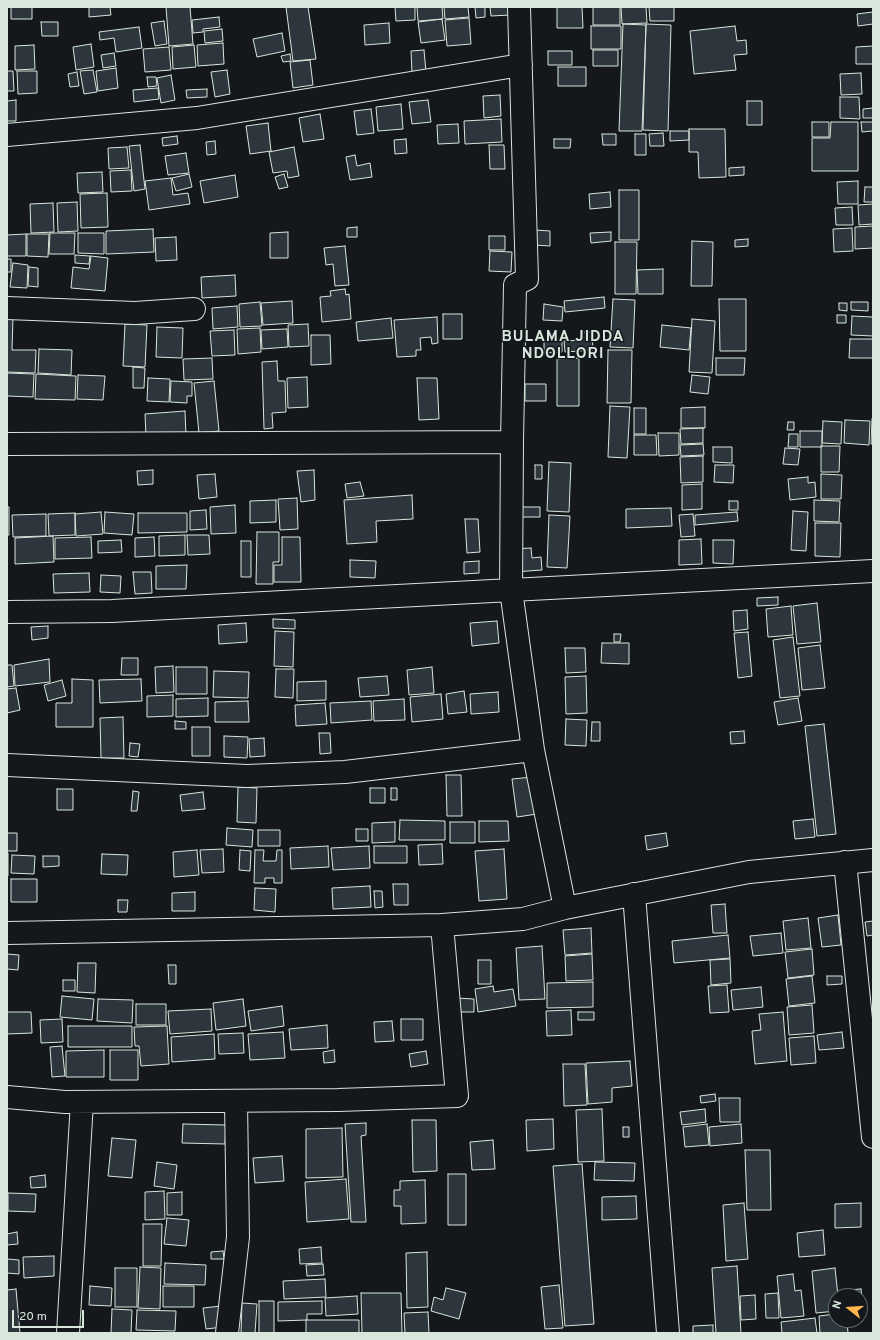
<!DOCTYPE html>
<html>
<head>
<meta charset="utf-8">
<style>
	body { margin:0 }
	#map { position:relative; width:880px; height:1340px; overflow:hidden; background:#14181c; font-family:Overpass,sans-serif }
	canvas { display:block }
	.frame { position:absolute; inset:0; border:8px solid #d8e6dc; pointer-events:none }
	.north { position:absolute; left:828px; top:1288px; width:40px; height:40px; box-sizing:border-box; background:#14181c; border:1px solid #626a69; border-radius:50%; rotate:287deg; font-size:11px; font-weight:700; line-height:16px; text-align:center; color:#d8e6dc }
	.north::after { content:''; display:block; margin:auto; width:14px; height:18px; background:#ffb74d; clip-path:polygon(50% 0,100% 100%,50% 72%,0 100%) }
	.scale { position:absolute; left:12px; top:1310px; width:72px; height:18px; box-sizing:border-box; border:2px solid #d8e6dc; border-top:0; padding-left:5px; font-size:12px; line-height:14px; white-space:nowrap; color:#d8e6dc; -webkit-text-stroke:3px #14181c; paint-order:stroke }
</style>
</head>
<body>
<div id="map">
<canvas width="880" height="1340"></canvas>
<div class="frame"></div>
<div class="north">N</div>
<div class="scale">20 m</div>
</div>
<script>
const c = document.querySelector('canvas').getContext('2d');
c.lineJoin = 'round';
function paint(path, color) { c.fillStyle = color; c.fill(path, 'evenodd'); }
const shape = rows => new Path2D(rows.map(r => 'M' + r).join(''));
function trace(path, color, width, dash) { c.strokeStyle = color; c.lineWidth = width; c.lineCap = dash ? 'butt' : 'round'; c.setLineDash(dash || []); c.stroke(path); }
function label(font, color, halo, rows, align = 'center') {
  c.font = font + ' Overpass,sans-serif'; c.lineWidth = 3; c.setLineDash([]); c.textBaseline = 'middle'; c.strokeStyle = halo; c.fillStyle = color; for (const [text, x, y, turn = 0] of rows) {
    c.save(); c.translate(x, y); c.rotate((+turn || 0) * Math.PI / 180); c.textAlign = isNaN(turn) ? turn : align; if (halo) c.strokeText(text, 0, 0); c.fillText(text, 0, 0); c.restore();
  }
}
const building = shape([
	[11,7,32,7,32,19,11,19,11,7],
	[89,7,110,7,111,15,89,17,89,7],
	[166,7,190,7,193,44,169,46,166,7],
	[286,7,308,7,316,59,293,61,286,7],
	[395,7,415,7,415,20,396,21,395,7],
	[417,7,442,7,443,19,418,21,417,7],
	[444,7,468,7,469,17,445,19,444,7],
	[475,7,485,7,485,17,476,18,475,7],
	[490,7,509,7,510,15,491,16,490,7],
	[557,7,582,7,583,28,557,28,557,7],
	[593,7,620,7,620,25,593,25,593,7],
	[621,7,646,7,647,23,622,24,621,7],
	[649,7,674,7,674,21,650,21,649,7],
	[873,12,873,24,858,26,857,14,873,12],
	[219,17,220,27,203,29,203,32,193,33,192,20,219,17],
	[469,18,471,44,447,46,445,20,469,18],
	[442,19,445,40,421,43,418,22,442,19],
	[164,21,167,44,155,46,151,23,164,21],
	[41,22,58,22,58,36,42,36,41,22],
	[389,23,390,43,365,45,364,25,389,23],
	[623,24,646,25,642,131,619,131,623,24],
	[646,24,671,25,668,131,643,130,646,24],
	[591,26,621,26,621,49,591,49,591,26],
	[735,26,737,41,746,40,747,54,734,55,736,70,694,74,690,31,735,26],
	[139,27,142,48,116,52,114,38,100,40,99,32,139,27],
	[222,29,223,41,205,43,204,31,222,29],
	[282,33,285,51,257,57,253,39,282,33],
	[223,43,224,64,198,66,197,45,223,43],
	[91,44,94,67,76,70,73,47,91,44],
	[34,45,35,69,15,70,15,46,34,45],
	[194,45,196,67,173,69,172,47,194,45],
	[873,46,873,64,856,64,856,47,873,46],
	[169,47,171,70,145,72,143,49,169,47],
	[424,50,426,72,412,73,411,51,424,50],
	[593,50,618,50,618,66,593,66,593,50],
	[548,51,572,51,572,65,548,65,548,51],
	[114,53,116,66,103,68,101,55,114,53],
	[290,54,291,61,283,62,281,56,290,54],
	[310,60,313,85,293,88,290,62,310,60],
	[558,67,586,67,586,86,558,86,558,67],
	[116,68,118,88,98,91,96,71,116,68],
	[93,70,97,92,84,94,80,71,93,70],
	[227,70,230,94,215,97,211,72,227,70],
	[7,71,13,71,14,91,7,91,7,71],
	[17,71,37,71,37,93,18,94,17,71],
	[77,72,79,86,70,87,68,74,77,72],
	[861,73,862,94,841,95,840,74,861,73],
	[171,75,175,100,161,103,157,78,171,75],
	[147,77,156,77,157,86,148,87,147,77],
	[158,88,159,99,134,102,133,90,158,88],
	[207,89,207,97,187,98,186,90,207,89],
	[500,95,501,116,484,118,483,96,500,95],
	[840,97,859,97,860,119,840,118,840,97],
	[16,100,16,121,7,121,7,101,16,100],
	[428,100,431,122,412,124,409,102,428,100],
	[747,101,762,101,762,125,747,125,747,101],
	[401,104,403,129,378,131,376,107,401,104],
	[873,108,873,118,863,118,863,109,873,108],
	[371,109,374,133,357,135,354,111,371,109],
	[320,114,324,139,303,142,299,118,320,114],
	[501,119,502,142,465,144,464,121,501,119],
	[812,122,829,122,829,137,812,137,812,122],
	[831,122,858,122,858,171,812,171,812,138,830,138,831,122],
	[861,122,873,122,873,131,862,132,861,122],
	[268,123,271,151,250,154,246,126,268,123],
	[458,124,459,143,438,144,437,125,458,124],
	[689,129,725,129,726,177,699,178,698,152,689,152,689,129],
	[670,131,689,131,689,140,670,141,670,131],
	[663,133,664,146,650,146,649,134,663,133],
	[602,134,616,134,616,145,603,145,602,134],
	[635,134,646,134,646,155,635,155,635,134],
	[177,136,178,144,163,146,162,138,177,136],
	[406,139,407,153,395,154,394,140,406,139],
	[554,139,571,139,570,148,554,148,554,139],
	[215,141,216,154,207,155,206,142,215,141],
	[140,145,145,189,134,191,129,146,140,145],
	[489,145,504,145,505,169,490,169,489,145],
	[127,147,129,168,109,169,108,148,127,147],
	[294,147,299,176,288,178,287,171,273,173,269,152,294,147],
	[186,153,189,173,168,175,165,156,186,153],
	[355,155,357,166,370,163,372,177,350,180,346,157,355,155],
	[744,167,744,175,729,176,729,168,744,167],
	[131,170,132,191,111,192,110,171,131,170],
	[102,172,103,192,78,193,77,173,102,172],
	[189,174,192,187,176,191,172,178,189,174],
	[284,174,288,187,279,189,275,177,284,174],
	[235,175,238,197,204,203,200,181,235,175],
	[171,178,173,195,188,193,190,204,149,210,145,181,171,178],
	[858,181,858,204,838,204,837,182,858,181],
	[865,187,873,187,873,202,864,202,865,187],
	[619,190,639,190,639,240,619,240,619,190],
	[610,192,611,207,590,209,589,194,610,192],
	[107,193,108,227,81,228,80,194,107,193],
	[77,202,78,231,58,232,57,203,77,202],
	[53,203,54,232,31,233,30,204,53,203],
	[873,204,873,224,859,225,858,205,873,204],
	[852,207,853,225,836,225,835,208,852,207],
	[873,226,873,248,855,249,855,227,873,226],
	[357,227,357,237,347,237,347,228,357,227],
	[852,228,853,251,834,252,833,229,852,228],
	[153,229,154,252,106,254,106,231,153,229],
	[535,230,550,231,550,246,534,245,535,230],
	[288,232,288,258,270,258,270,233,288,232],
	[611,232,611,241,591,243,590,233,611,232],
	[50,233,75,233,74,254,49,254,50,233],
	[78,233,104,233,104,254,78,253,78,233],
	[26,234,26,256,7,256,7,235,26,234],
	[27,234,49,234,48,257,27,256,27,234],
	[489,236,505,236,505,250,489,250,489,236],
	[176,237,177,260,156,261,155,238,176,237],
	[748,239,748,246,735,247,735,240,748,239],
	[692,241,713,242,712,286,691,286,692,241],
	[615,242,637,242,636,294,615,294,615,242],
	[345,246,349,285,335,286,333,264,326,265,324,248,345,246],
	[490,251,512,252,511,272,489,271,490,251],
	[75,255,90,256,89,264,75,263,75,255],
	[91,256,108,258,105,291,71,288,73,267,89,269,91,256],
	[7,259,11,259,11,272,7,272,7,259],
	[13,263,28,265,27,288,10,287,13,263],
	[29,267,38,268,38,287,28,286,29,267],
	[663,269,663,294,638,294,637,270,663,269],
	[235,275,236,296,202,298,201,277,235,275],
	[345,289,346,295,349,294,351,319,322,322,320,297,331,296,330,291,345,289],
	[604,297,605,308,565,312,564,301,604,297],
	[613,299,635,300,633,348,610,347,613,299],
	[719,299,746,299,746,351,720,351,719,299],
	[292,301,293,323,263,325,261,303,292,301],
	[260,302,262,326,240,327,239,304,260,302],
	[851,302,868,302,868,311,851,310,851,302],
	[839,303,847,303,847,311,839,310,839,303],
	[544,304,563,307,562,321,543,320,544,304],
	[237,306,238,327,213,329,212,308,237,306],
	[443,314,462,314,462,339,443,339,443,314],
	[837,315,846,315,846,323,837,323,837,315],
	[852,316,873,317,873,336,851,335,852,316],
	[7,317,13,317,12,350,36,350,35,373,7,372,7,317],
	[437,317,438,343,432,344,431,337,420,338,421,350,416,350,416,356,397,357,394,320,437,317],
	[391,318,393,338,358,341,356,322,391,318],
	[692,319,715,321,712,373,689,372,692,319],
	[125,324,147,325,145,367,123,366,125,324],
	[308,324,309,346,289,347,288,325,308,324],
	[662,325,691,328,689,350,660,347,662,325],
	[157,327,183,328,182,358,156,357,157,327],
	[260,328,261,352,238,354,237,329,260,328],
	[287,329,288,347,262,349,261,330,287,329],
	[234,330,235,355,212,356,210,331,234,330],
	[581,332,592,332,593,350,565,352,564,341,581,340,581,332],
	[311,335,330,335,331,364,311,365,311,335],
	[850,339,873,339,873,358,849,358,850,339],
	[544,340,562,340,562,352,544,353,544,340],
	[39,349,72,350,71,375,38,373,39,349],
	[608,350,632,350,631,403,607,403,608,350],
	[212,358,213,379,184,380,183,359,212,358],
	[579,358,579,406,557,406,557,359,579,358],
	[716,358,745,358,744,375,716,375,716,358],
	[277,361,278,381,285,381,286,412,272,413,273,428,264,429,262,362,277,361],
	[133,367,145,368,144,388,133,388,133,367],
	[7,373,34,374,33,397,7,396,7,373],
	[36,374,76,376,75,400,35,399,36,374],
	[78,375,105,376,103,400,77,399,78,375],
	[692,375,710,377,708,394,690,392,692,375],
	[307,377,308,407,288,408,287,378,307,377],
	[148,378,170,379,169,402,147,401,148,378],
	[417,378,437,378,439,419,419,420,417,378],
	[171,381,192,382,192,396,187,396,187,403,170,402,171,381],
	[214,381,219,431,199,433,194,383,214,381],
	[525,384,546,384,546,401,525,401,525,384],
	[610,406,630,407,627,458,608,457,610,406],
	[705,407,705,428,681,428,681,408,705,407],
	[634,408,646,408,646,434,634,434,634,408],
	[185,411,186,435,146,437,145,414,185,411],
	[872,419,873,419,873,444,871,444,872,419],
	[845,420,870,421,869,445,844,443,845,420],
	[823,421,842,422,841,444,822,443,823,421],
	[788,422,794,422,794,430,787,430,788,422],
	[703,428,703,443,681,444,680,429,703,428],
	[800,431,822,431,822,447,800,447,800,431],
	[658,433,679,433,679,455,659,456,658,433],
	[789,434,798,434,798,447,788,447,789,434],
	[634,435,656,435,657,455,634,455,634,435],
	[703,444,704,455,681,456,680,445,703,444],
	[821,446,840,446,839,472,821,472,821,446],
	[713,447,732,447,732,463,713,462,713,447],
	[785,448,800,449,798,465,783,464,785,448],
	[703,456,703,482,681,483,680,457,703,456],
	[549,462,571,463,569,512,547,511,549,462],
	[535,465,542,465,542,479,535,479,535,465],
	[715,465,734,465,733,483,714,482,715,465],
	[153,470,153,484,138,485,137,471,153,470],
	[314,470,315,500,301,502,297,471,314,470],
	[215,474,217,497,199,499,197,475,215,474],
	[821,474,842,475,841,499,821,499,821,474],
	[808,477,808,483,815,482,816,497,790,500,788,479,808,477],
	[360,482,364,496,347,498,345,484,360,482],
	[702,484,702,509,682,510,682,485,702,484],
	[412,495,413,519,376,521,377,542,347,544,344,500,412,495],
	[297,498,298,529,280,530,278,499,297,498],
	[276,500,276,522,250,523,250,501,276,500],
	[814,500,840,501,839,522,814,521,814,500],
	[729,501,738,501,738,510,729,510,729,501],
	[235,505,236,533,211,534,210,507,235,505],
	[7,507,9,507,9,535,7,535,7,507],
	[519,507,540,507,540,517,519,517,519,507],
	[671,508,672,526,626,528,626,509,671,508],
	[206,510,207,529,190,530,190,511,206,510],
	[793,511,808,512,806,551,791,550,793,511],
	[101,512,103,534,76,536,75,514,101,512],
	[105,512,134,514,132,535,104,533,105,512],
	[737,512,738,521,695,525,695,515,737,512],
	[75,513,75,535,49,536,48,514,75,513],
	[138,513,187,513,187,532,138,533,138,513],
	[46,514,46,536,13,537,12,515,46,514],
	[693,514,695,536,681,537,679,515,693,514],
	[549,515,570,516,567,568,547,567,549,515],
	[465,519,478,519,480,552,467,553,465,519],
	[815,523,841,523,840,557,815,556,815,523],
	[257,532,279,532,279,562,273,562,273,584,256,584,257,532],
	[185,535,185,555,159,556,159,536,185,535],
	[187,535,209,535,210,554,188,555,187,535],
	[53,536,54,562,15,564,15,538,53,536],
	[91,537,92,558,55,559,55,538,91,537],
	[154,537,155,556,135,557,135,538,154,537],
	[282,537,300,537,301,582,274,582,274,565,282,565,282,537],
	[701,539,702,564,679,565,679,540,701,539],
	[121,540,122,552,98,553,98,541,121,540],
	[713,540,734,540,733,564,713,563,713,540],
	[241,541,251,541,251,577,241,577,241,541],
	[531,548,532,558,541,557,542,570,514,572,513,549,531,548],
	[350,560,376,561,375,578,350,577,350,560],
	[479,561,479,573,464,574,464,562,479,561],
	[187,565,186,589,156,589,156,566,187,565],
	[133,572,151,572,152,593,135,594,133,572],
	[89,573,90,592,54,593,53,574,89,573],
	[101,575,121,576,120,593,100,592,101,575],
	[778,597,778,605,757,606,757,598,778,597],
	[817,603,821,642,797,644,793,606,817,603],
	[791,606,793,635,768,637,766,609,791,606],
	[747,610,748,629,734,631,733,611,747,610],
	[273,619,295,620,295,629,273,628,273,619],
	[497,621,499,643,472,646,470,623,497,621],
	[246,623,247,642,219,644,218,625,246,623],
	[48,626,48,638,32,640,31,627,48,626],
	[275,631,294,632,293,667,274,666,275,631],
	[748,632,752,676,738,678,734,633,748,632],
	[614,634,621,634,620,642,614,642,614,634],
	[793,637,800,696,780,698,773,640,793,637],
	[602,643,629,643,629,664,601,663,602,643],
	[820,645,825,688,802,690,798,648,820,645],
	[565,648,585,648,586,672,566,673,565,648],
	[122,658,138,658,138,675,121,675,122,658],
	[49,659,50,682,15,686,14,665,49,659],
	[7,665,12,665,14,686,7,687,7,665],
	[173,666,174,692,156,693,155,667,173,666],
	[176,667,207,667,207,694,176,694,176,667],
	[432,667,434,693,409,695,407,670,432,667],
	[276,669,294,669,293,698,275,697,276,669],
	[214,671,249,672,248,698,213,697,214,671],
	[387,676,389,695,360,697,358,678,387,676],
	[586,676,587,713,566,714,565,677,586,676],
	[72,679,93,680,93,727,56,727,56,703,72,703,72,679],
	[141,679,142,701,100,703,99,680,141,679],
	[62,680,66,696,48,701,44,685,62,680],
	[326,681,326,700,297,701,297,682,326,681],
	[16,688,20,710,7,713,7,689,16,688],
	[464,691,467,712,448,714,446,694,464,691],
	[498,692,499,712,471,714,470,694,498,692],
	[441,694,443,719,412,722,410,697,441,694],
	[173,695,173,716,147,717,147,696,173,695],
	[208,698,208,716,176,717,176,699,208,698],
	[798,698,802,721,778,725,774,702,798,698],
	[404,699,405,720,374,721,373,701,404,699],
	[248,701,249,722,215,722,215,702,248,701],
	[371,701,372,720,331,723,330,703,371,701],
	[325,703,327,724,296,726,295,705,325,703],
	[123,717,124,758,101,758,100,718,123,717],
	[566,719,587,720,586,746,565,745,566,719],
	[175,721,186,722,186,729,175,729,175,721],
	[592,722,600,722,600,741,591,741,592,722],
	[824,724,836,834,817,836,805,726,824,724],
	[192,727,210,727,210,756,192,756,192,727],
	[744,731,745,743,731,744,730,732,744,731],
	[319,733,330,733,331,753,320,754,319,733],
	[224,736,248,737,247,758,224,757,224,736],
	[264,738,265,756,250,757,249,739,264,738],
	[130,743,140,744,138,757,129,756,130,743],
	[446,775,461,775,462,816,447,816,446,775],
	[533,777,537,814,517,817,512,779,533,777],
	[238,787,257,788,256,823,237,822,238,787],
	[370,788,385,788,385,803,370,803,370,788],
	[391,788,397,788,397,800,391,800,391,788],
	[57,789,73,789,73,810,57,810,57,789],
	[133,791,139,792,137,811,131,811,133,791],
	[203,792,205,809,182,811,180,795,203,792],
	[813,819,815,837,795,839,793,821,813,819],
	[400,820,445,821,445,840,399,840,400,820],
	[479,821,508,821,509,841,479,842,479,821],
	[395,822,395,842,372,843,372,823,395,822],
	[450,822,475,822,475,843,450,843,450,822],
	[227,828,253,830,252,847,226,845,227,828],
	[356,829,368,829,368,841,356,841,356,829],
	[258,830,280,830,280,846,258,846,258,830],
	[7,833,17,833,17,851,7,851,7,833],
	[666,833,668,846,647,850,645,836,666,833],
	[442,844,443,864,419,865,418,845,442,844],
	[328,846,329,867,291,869,290,848,328,846],
	[369,846,370,868,333,870,331,848,369,846],
	[374,846,407,846,407,863,374,863,374,846],
	[223,849,224,872,202,873,200,850,223,849],
	[504,849,507,899,479,901,475,851,504,849],
	[197,850,199,875,174,877,173,852,197,850],
	[240,850,251,851,250,871,239,870,240,850],
	[255,850,264,850,263,861,276,861,277,850,282,850,282,883,274,883,274,878,265,878,265,883,254,883,255,850],
	[7,853,8,853,8,876,7,876,7,853],
	[102,854,128,855,127,875,101,874,102,854],
	[12,855,35,856,34,874,11,873,12,855],
	[43,856,59,856,59,866,43,867,43,856],
	[11,879,37,879,37,902,11,902,11,879],
	[393,884,408,884,408,905,394,905,393,884],
	[370,886,371,907,333,909,332,888,370,886],
	[255,888,276,889,275,912,254,910,255,888],
	[374,891,382,891,383,907,375,908,374,891],
	[195,892,195,911,172,911,172,893,195,892],
	[118,900,128,900,127,912,118,912,118,900],
	[725,904,727,933,713,933,711,905,725,904],
	[838,915,841,945,822,947,818,918,838,915],
	[808,918,811,948,786,950,783,921,808,918],
	[873,921,873,935,867,936,865,922,873,921],
	[591,928,592,953,565,955,563,930,591,928],
	[781,933,783,953,753,956,750,936,781,933],
	[728,935,730,958,674,963,672,941,728,935],
	[542,946,545,999,519,1000,516,948,542,946],
	[812,949,814,975,788,978,785,952,812,949],
	[7,954,19,955,18,970,7,969,7,954],
	[592,954,593,980,566,981,565,956,592,954],
	[730,959,731,983,711,985,710,960,730,959],
	[478,960,491,960,491,984,478,984,478,960],
	[78,963,96,963,95,993,77,992,78,963],
	[168,965,176,965,176,984,169,984,168,965],
	[812,976,815,1003,789,1006,786,979,812,976],
	[827,976,842,976,842,984,827,985,827,976],
	[63,980,75,980,75,991,63,991,63,980],
	[593,982,593,1007,547,1008,547,983,593,982],
	[727,985,729,1012,710,1013,708,986,727,985],
	[493,986,494,992,513,989,516,1006,478,1012,475,989,493,986],
	[761,987,763,1007,733,1010,731,990,761,987],
	[62,996,94,999,92,1020,60,1017,62,996],
	[457,998,474,999,474,1012,457,1012,457,998],
	[98,999,133,1000,132,1023,97,1021,98,999],
	[243,999,246,1026,216,1030,213,1003,243,999],
	[136,1004,166,1004,166,1025,136,1025,136,1004],
	[812,1005,814,1033,789,1035,787,1007,812,1005],
	[282,1006,284,1026,251,1031,248,1011,282,1006],
	[211,1009,212,1031,170,1034,168,1011,211,1009],
	[571,1010,572,1035,547,1036,546,1011,571,1010],
	[7,1012,31,1012,32,1033,7,1034,7,1012],
	[578,1012,594,1012,594,1020,578,1020,578,1012],
	[783,1012,787,1061,755,1064,752,1031,761,1030,759,1014,783,1012],
	[62,1019,63,1042,41,1043,40,1020,62,1019],
	[401,1019,423,1019,423,1040,401,1040,401,1019],
	[392,1021,394,1041,375,1042,374,1022,392,1021],
	[327,1025,328,1048,291,1050,289,1029,327,1025],
	[68,1026,132,1026,132,1047,68,1047,68,1026],
	[167,1026,169,1064,141,1066,139,1046,135,1046,134,1027,167,1026],
	[283,1032,285,1058,250,1060,248,1034,283,1032],
	[842,1032,844,1048,819,1050,817,1035,842,1032],
	[243,1033,244,1053,219,1054,218,1034,243,1033],
	[214,1034,215,1059,172,1062,171,1037,214,1034],
	[814,1036,816,1063,791,1065,789,1038,814,1036],
	[62,1046,65,1076,52,1077,50,1047,62,1046],
	[104,1050,104,1077,66,1077,66,1051,104,1050],
	[110,1050,138,1050,138,1080,110,1080,110,1050],
	[334,1050,335,1062,324,1063,323,1052,334,1050],
	[426,1051,428,1064,411,1067,409,1054,426,1051],
	[630,1061,632,1086,612,1088,612,1102,588,1104,586,1063,630,1061],
	[563,1064,585,1064,587,1105,564,1106,563,1064],
	[715,1094,716,1101,701,1103,700,1096,715,1094],
	[719,1098,740,1098,740,1122,720,1122,719,1098],
	[602,1109,604,1161,578,1162,576,1110,602,1109],
	[705,1109,706,1122,682,1125,680,1112,705,1109],
	[553,1119,554,1149,527,1151,526,1120,553,1119],
	[412,1120,436,1120,437,1171,413,1172,412,1120],
	[366,1123,366,1135,361,1136,366,1222,351,1222,345,1124,366,1123],
	[183,1124,226,1125,225,1144,182,1143,183,1124],
	[707,1124,709,1145,685,1147,683,1127,707,1124],
	[741,1124,742,1143,710,1146,709,1127,741,1124],
	[623,1127,629,1127,629,1137,623,1137,623,1127],
	[342,1128,343,1177,306,1178,306,1129,342,1128],
	[112,1138,136,1140,132,1178,108,1176,112,1138],
	[493,1140,495,1169,472,1170,470,1142,493,1140],
	[745,1150,770,1150,771,1210,747,1210,745,1150],
	[282,1156,284,1181,255,1183,253,1158,282,1156],
	[157,1162,177,1165,174,1189,154,1186,157,1162],
	[595,1162,635,1163,634,1181,594,1180,595,1162],
	[582,1164,594,1324,565,1326,553,1166,582,1164],
	[448,1174,466,1174,466,1225,448,1225,448,1174],
	[45,1175,46,1187,31,1188,30,1177,45,1175],
	[346,1179,349,1219,307,1222,305,1182,346,1179],
	[425,1180,426,1223,401,1224,401,1206,394,1206,394,1190,400,1190,400,1181,425,1180],
	[164,1191,165,1219,145,1220,145,1192,164,1191],
	[182,1192,182,1215,167,1215,167,1193,182,1192],
	[8,1193,36,1194,35,1212,8,1211,8,1193],
	[636,1196,637,1219,602,1220,602,1197,636,1196],
	[744,1203,748,1259,726,1261,723,1205,744,1203],
	[861,1203,861,1227,835,1228,835,1204,861,1203],
	[167,1218,189,1220,186,1246,164,1244,167,1218],
	[143,1224,162,1224,161,1266,143,1266,143,1224],
	[823,1230,825,1255,799,1257,797,1233,823,1230],
	[17,1232,18,1244,7,1245,7,1234,17,1232],
	[321,1247,322,1263,300,1264,299,1249,321,1247],
	[223,1251,224,1259,211,1259,211,1252,223,1251],
	[427,1252,428,1307,407,1308,406,1253,427,1252],
	[54,1256,54,1276,24,1278,23,1257,54,1256],
	[7,1259,19,1260,19,1274,7,1273,7,1259],
	[165,1263,206,1265,205,1285,164,1284,165,1263],
	[323,1264,324,1275,307,1276,306,1265,323,1264],
	[737,1266,741,1333,716,1333,712,1268,737,1266],
	[140,1267,161,1268,160,1309,138,1308,140,1267],
	[115,1268,137,1268,137,1307,115,1307,115,1268],
	[835,1268,838,1296,836,1296,836,1311,816,1313,812,1271,835,1268],
	[793,1274,795,1291,801,1290,804,1316,781,1318,777,1276,793,1274],
	[325,1279,326,1297,284,1299,283,1281,325,1279],
	[559,1285,563,1328,545,1329,541,1287,559,1285],
	[90,1286,112,1288,111,1306,89,1305,90,1286],
	[163,1286,194,1286,194,1307,163,1307,163,1286],
	[446,1288,466,1293,459,1319,431,1311,434,1297,443,1300,446,1288],
	[16,1289,20,1333,7,1333,7,1290,16,1289],
	[861,1289,863,1309,860,1309,860,1296,846,1296,846,1290,861,1289],
	[361,1293,401,1293,402,1333,362,1333,361,1293],
	[778,1293,779,1318,766,1318,765,1294,778,1293],
	[755,1295,756,1319,741,1320,740,1296,755,1295],
	[357,1296,358,1314,326,1316,325,1298,357,1296],
	[259,1301,274,1301,274,1333,259,1333,259,1301],
	[322,1301,322,1314,307,1314,307,1320,278,1321,278,1302,322,1301],
	[242,1303,257,1304,255,1333,241,1333,242,1303],
	[221,1306,223,1327,206,1329,203,1308,221,1306],
	[112,1309,132,1310,131,1333,111,1333,112,1309],
	[137,1310,176,1311,175,1331,136,1330,137,1310],
	[428,1312,429,1333,405,1333,404,1313,428,1312],
	[836,1314,836,1320,847,1320,848,1333,820,1333,819,1316,836,1314],
	[815,1318,817,1333,782,1333,781,1322,815,1318],
	[306,1320,359,1320,359,1333,306,1333,306,1320],
	[713,1325,713,1333,693,1333,693,1326,713,1325]
]);
paint(building, '#2c363c');
trace(building, '#d8e6dc', 1);
const street = shape([
	[519,7,527,279,515,285,512,442,511,590,533,750,565,908],
	[7,135,197,118,521,65],
	[7,308,135,313,194,309],
	[7,444,512,442],
	[7,612,112,611,873,571],
	[7,765,247,776,345,772,533,750],
	[845,862,873,1137],
	[634,894,668,1333],
	[7,933,442,925,523,919,565,908,749,872,873,860],
	[7,1097,65,1102,338,1100,457,1096,442,925],
	[68,1333,82,1102],
	[227,1333,238,1237,236,1101]
]);
trace(street, '#d8e6dc', 24);
trace(street, '#14181c', 22);
c.letterSpacing = '1px';
label('bold 15px', '#d8e6dc', '#14181c', [
	["BULAMA JIDDA",563,338],
	["NDOLLORI",563,355]
]);
c.letterSpacing = '0px';
</script>
</body>
</html>
